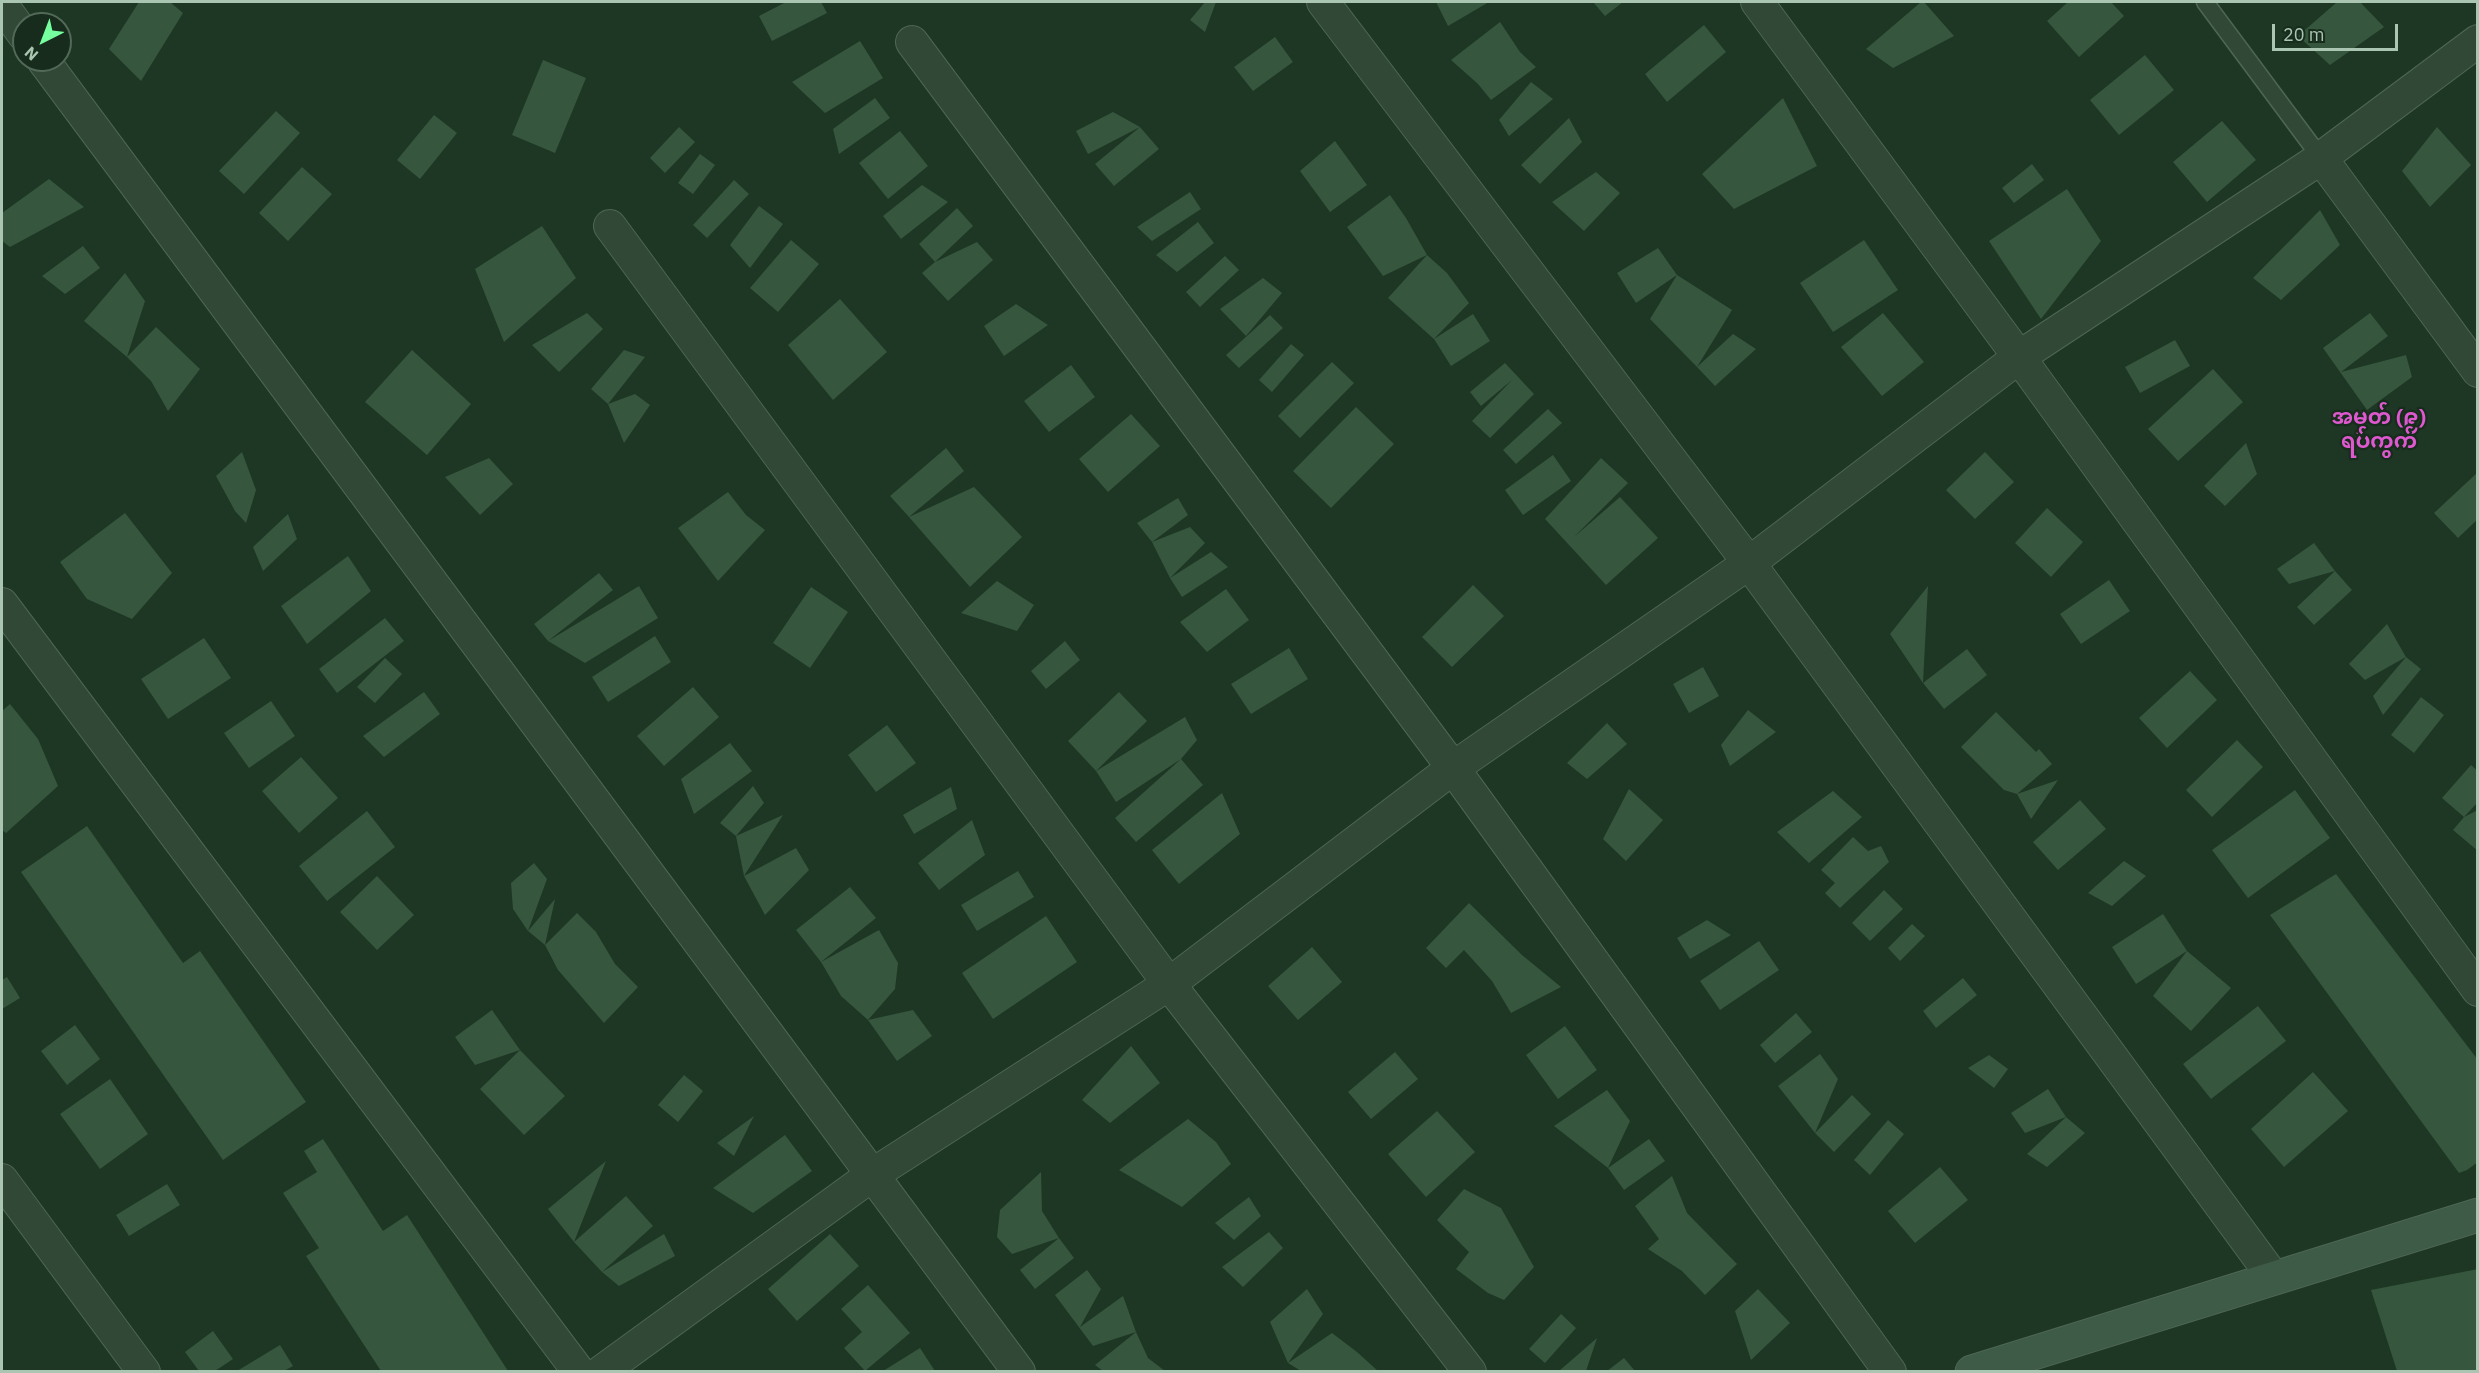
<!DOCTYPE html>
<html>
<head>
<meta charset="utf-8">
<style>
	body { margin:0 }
	#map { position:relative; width:2479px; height:1373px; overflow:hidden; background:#1d3724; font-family:"IBM Plex Sans",sans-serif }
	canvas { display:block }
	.frame { position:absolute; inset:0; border:3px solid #aac5b2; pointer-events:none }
	.north { position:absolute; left:12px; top:12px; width:60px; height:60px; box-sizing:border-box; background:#172c1c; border:2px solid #526958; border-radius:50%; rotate:222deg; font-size:16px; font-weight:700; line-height:24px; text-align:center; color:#aac5b2 }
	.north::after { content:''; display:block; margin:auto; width:21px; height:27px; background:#76ff9e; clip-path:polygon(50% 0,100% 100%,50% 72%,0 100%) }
	.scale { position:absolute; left:2272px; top:24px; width:126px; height:27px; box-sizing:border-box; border:3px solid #aac5b2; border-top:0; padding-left:8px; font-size:18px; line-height:21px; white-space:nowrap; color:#aac5b2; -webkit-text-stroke:4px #172c1c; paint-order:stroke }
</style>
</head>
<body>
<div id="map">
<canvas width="2479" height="1373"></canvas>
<div class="frame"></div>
<div class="north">N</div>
<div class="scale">20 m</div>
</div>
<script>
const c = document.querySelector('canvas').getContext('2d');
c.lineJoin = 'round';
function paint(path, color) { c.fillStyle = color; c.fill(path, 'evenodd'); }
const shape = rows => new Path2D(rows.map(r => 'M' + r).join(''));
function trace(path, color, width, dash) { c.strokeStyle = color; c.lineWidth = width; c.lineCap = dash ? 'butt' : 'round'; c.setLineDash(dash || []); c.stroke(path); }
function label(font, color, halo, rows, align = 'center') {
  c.font = font + ' "IBM Plex Sans","Noto Sans Myanmar",sans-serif'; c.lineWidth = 4.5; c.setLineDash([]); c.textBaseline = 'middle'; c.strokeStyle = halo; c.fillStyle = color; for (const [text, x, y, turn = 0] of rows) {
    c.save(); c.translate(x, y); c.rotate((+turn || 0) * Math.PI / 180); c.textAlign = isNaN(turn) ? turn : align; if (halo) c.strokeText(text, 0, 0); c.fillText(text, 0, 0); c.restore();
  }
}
paint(shape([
	[139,2,170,2,183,13,141,81,109,49],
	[786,2,821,2,827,13,772,41,759,16],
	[1205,2,1216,2,1205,32,1190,20],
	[1436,2,1489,2,1448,26],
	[1593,2,1623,2,1605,16],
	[1921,2,1924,2,1954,36,1893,68,1866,49],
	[2068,2,2111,2,2124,16,2079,57,2047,21],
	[2337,2,2360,2,2384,27,2330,65,2298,36],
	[1500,22,1520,52,1536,67,1491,100,1478,84,1451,60],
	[1704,25,1726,52,1667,102,1645,74],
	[1275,37,1293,62,1253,91,1234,67],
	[860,41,883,78,825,113,792,82],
	[2145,55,2174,90,2119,135,2090,100],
	[543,60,586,78,555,153,512,135],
	[1531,82,1553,99,1509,136,1499,120],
	[875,98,890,118,839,154,833,129],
	[1783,98,1817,166,1734,209,1702,174],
	[276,111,300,133,244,194,219,171],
	[1113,112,1140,127,1088,154,1076,131],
	[434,115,457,133,420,179,397,160],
	[1569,118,1582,142,1540,184,1521,165],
	[2222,121,2256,160,2207,202,2173,162],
	[679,127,695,142,665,173,650,158],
	[1140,127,1159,149,1114,186,1095,164],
	[2437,127,2471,165,2430,207,2402,171],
	[900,131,928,166,888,199,859,163],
	[1335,141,1367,185,1330,212,1300,171],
	[700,154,715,165,693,194,678,183],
	[2032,164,2044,180,2014,203,2002,188],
	[302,167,332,194,288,241,259,213],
	[1596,172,1620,193,1584,231,1552,202],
	[49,179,84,207,10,247,2,241,2,213],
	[734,180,749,194,707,238,693,225],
	[922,185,948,202,901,239,883,216],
	[2067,189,2101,241,2041,319,1989,241],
	[1190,192,1201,209,1152,241,1137,227],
	[1390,195,1406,218,1427,255,1447,273,1469,303,1434,339,1473,314,1490,341,1451,366,1434,339,1388,298,1427,255,1383,276,1347,227],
	[759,206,783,224,750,268,730,245],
	[957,208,973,226,935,262,977,242,993,260,948,301,922,273,935,262,919,244],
	[2320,210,2340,245,2281,300,2253,278],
	[1198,222,1214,243,1177,272,1156,255],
	[542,226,576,278,504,342,475,269],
	[791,240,819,264,778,312,750,288],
	[1864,240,1898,290,1833,332,1800,283],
	[83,246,100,268,65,294,42,276],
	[1658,248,1677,275,1732,310,1697,367,1650,319,1677,275,1636,303,1617,273],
	[1225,256,1239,270,1200,307,1186,292],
	[125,273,145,301,127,357,84,321],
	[1263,278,1282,293,1246,336,1220,309],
	[840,299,887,352,833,400,788,345],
	[1016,304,1048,325,1004,356,984,326],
	[587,313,603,329,559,372,532,345],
	[1883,313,1924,362,1882,396,1841,347],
	[2370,313,2388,336,2341,372,2406,355,2412,377,2367,410,2323,348],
	[1270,315,1283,328,1239,368,1226,355],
	[156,327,200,369,168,411,151,381,127,357],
	[1733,334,1756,349,1715,386,1697,367],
	[2175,340,2190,366,2140,393,2125,367],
	[1291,344,1304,355,1272,392,1259,380],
	[412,350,471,404,427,455,365,402],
	[624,350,645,357,608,404,591,389],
	[1332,362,1354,383,1300,438,1278,416],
	[1505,363,1534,394,1490,438,1472,421,1512,380,1481,406,1470,392],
	[1071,365,1095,397,1049,432,1024,401],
	[2213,369,2243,402,2178,461,2148,429],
	[635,394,650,405,624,443,608,404],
	[1356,407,1394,444,1331,508,1293,471],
	[1548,409,1562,423,1516,464,1503,450],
	[1131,414,1160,446,1108,492,1079,459],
	[2246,443,2257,474,2225,506,2204,486],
	[946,448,964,471,909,517,890,496],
	[242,452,256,490,246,523,235,511,216,476],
	[1985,452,2014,482,1975,519,1946,490],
	[1553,455,1571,481,1523,515,1505,490],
	[489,458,513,484,480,515,445,477],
	[1601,458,1628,483,1574,537,1620,497,1658,538,1606,585,1545,519],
	[2478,472,2478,519,2458,538,2434,513],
	[974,487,1022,537,970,587,909,517],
	[728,492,746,515,765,530,718,581,678,528],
	[1178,498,1188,515,1152,542,1137,523],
	[2047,508,2083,542,2051,577,2015,543],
	[125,513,172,573,132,619,87,599,60,562],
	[288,514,297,539,263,571,253,547],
	[1190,527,1205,543,1170,578,1152,542],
	[2314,543,2335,571,2289,584,2277,569],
	[1211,552,1228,567,1182,597,1170,578],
	[348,556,371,591,307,644,281,606],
	[2335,571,2352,590,2314,625,2297,607],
	[599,573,613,590,548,641,534,624],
	[2109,580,2130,611,2081,644,2060,614],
	[997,581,1034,605,1017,631,961,613],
	[1473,585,1504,616,1452,667,1422,637],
	[639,586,658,618,585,663,548,641],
	[1928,586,1923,683,1890,634],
	[811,587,848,612,810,668,773,643],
	[1226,589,1249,620,1207,652,1180,622],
	[385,618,404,641,337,693,319,669],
	[2387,624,2406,657,2365,680,2349,664],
	[655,636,671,662,608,702,592,677],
	[204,638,231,678,168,719,141,679],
	[1065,641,1080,660,1046,689,1031,671],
	[1289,648,1308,679,1251,714,1231,684],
	[1967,649,1987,675,1944,709,1923,683],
	[2406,657,2421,669,2383,715,2373,696],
	[385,658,402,674,375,703,357,687],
	[1703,667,1719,696,1689,713,1673,684],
	[2190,671,2217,700,2167,748,2139,718],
	[693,687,719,717,664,766,637,736],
	[424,692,440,714,384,757,363,736],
	[1119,692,1147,721,1096,771,1068,741],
	[2421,697,2444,715,2414,753,2391,735],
	[271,701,295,736,249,768,224,733],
	[10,704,38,739,58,786,6,833,2,830,2,711],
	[1748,710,1776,732,1730,766,1721,745],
	[1996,712,2036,752,2039,749,2052,764,2017,794,2004,790,1961,747],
	[1185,717,1197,740,1181,759,1116,802,1096,771],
	[1607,723,1627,744,1587,779,1567,763],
	[887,725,916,763,876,792,848,755],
	[2237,740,2263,767,2212,817,2186,790],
	[730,743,752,771,694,814,681,779],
	[301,757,338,798,299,833,262,791],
	[1181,759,1203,785,1136,842,1115,818],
	[2471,765,2478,771,2478,802,2464,817,2442,798],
	[2058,780,2031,819,2017,794],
	[753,786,764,803,736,836,720,823],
	[951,787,957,809,914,834,903,815],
	[1629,789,1663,820,1626,861,1603,839],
	[2295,790,2330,838,2248,898,2212,850],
	[1833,791,1862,817,1809,863,1777,832],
	[1222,793,1240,834,1179,884,1152,850],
	[2080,800,2106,829,2058,870,2033,842],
	[2478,810,2478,851,2453,830,2464,817],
	[367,811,395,847,327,901,299,866],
	[783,815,744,876,796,848,809,870,765,915,744,876,736,836],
	[972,820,985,855,939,890,918,863],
	[87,826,183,963,200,951,306,1102,223,1160,21,872],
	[1853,837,1868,851,1881,846,1889,862,1840,908,1825,893,1835,883,1821,870],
	[2124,861,2146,876,2112,906,2088,893],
	[534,863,547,879,528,931,555,899,545,945,528,931,513,909,511,883],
	[1018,871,1034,897,977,931,961,905],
	[2336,874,2478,1060,2478,1162,2467,1170,2459,1173,2270,915],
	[377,876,414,915,377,950,340,912],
	[850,887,876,918,821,962,879,930,898,963,895,989,868,1020,841,996,821,962,796,930],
	[1884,890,1903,909,1870,941,1852,923],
	[1469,903,1522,955,1561,987,1511,1013,1492,981,1464,950,1446,968,1426,948],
	[577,913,596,932,615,964,638,987,604,1023,558,970,545,945],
	[2163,914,2187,951,2136,984,2112,947],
	[1046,916,1077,962,993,1019,962,973],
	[1707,920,1731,935,1690,959,1677,938],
	[1912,924,1925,936,1900,961,1888,948],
	[1759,941,1779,970,1720,1010,1700,981],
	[1312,947,1342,982,1298,1020,1268,986],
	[2187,951,2231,988,2191,1031,2153,996],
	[7,977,20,998,2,1009,2,980],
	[1963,978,1977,995,1936,1028,1923,1011],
	[2258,1006,2286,1041,2211,1099,2183,1064],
	[492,1010,520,1050,475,1065,455,1037],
	[913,1010,932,1036,897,1061,868,1020],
	[1796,1013,1812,1032,1775,1063,1760,1045],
	[75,1025,100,1059,67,1085,41,1051],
	[1565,1026,1597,1070,1558,1099,1526,1055],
	[1131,1046,1160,1083,1110,1123,1082,1100],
	[520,1050,565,1096,524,1135,480,1089],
	[1395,1052,1418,1079,1371,1119,1348,1092],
	[1820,1054,1838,1079,1815,1133,1778,1086],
	[1989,1055,2008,1069,1994,1088,1968,1068],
	[2313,1072,2348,1111,2284,1167,2251,1129],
	[684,1075,703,1091,678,1122,658,1105],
	[110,1079,148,1134,100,1169,60,1114],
	[2048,1089,2066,1117,2025,1133,2011,1113],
	[1607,1090,1630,1121,1608,1168,1554,1126],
	[1852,1095,1871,1114,1834,1152,1815,1133],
	[1437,1111,1475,1152,1426,1197,1388,1154],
	[754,1116,734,1156,717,1143],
	[2066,1117,2085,1133,2047,1167,2027,1154],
	[1188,1119,1216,1142,1231,1164,1182,1207,1119,1170],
	[1888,1120,1904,1134,1870,1175,1854,1160],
	[785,1135,812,1171,753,1213,713,1188],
	[323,1139,383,1231,407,1215,508,1371,381,1371,306,1256,319,1248,283,1193,317,1172,304,1151],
	[1649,1139,1665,1161,1624,1190,1608,1168],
	[606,1161,574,1242,626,1196,653,1226,602,1272,664,1234,675,1256,619,1286,602,1272,574,1242,548,1209],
	[1940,1167,1968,1200,1915,1243,1888,1211],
	[1041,1172,1042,1211,1059,1238,1012,1254,997,1237,1000,1210],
	[1672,1176,1687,1213,1737,1264,1705,1295,1682,1271,1648,1249,1659,1239,1635,1206],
	[167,1184,180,1205,129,1236,116,1215],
	[1464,1189,1501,1208,1534,1267,1504,1300,1488,1293,1456,1269,1469,1252,1437,1220],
	[1249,1197,1261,1216,1234,1240,1215,1223],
	[1269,1232,1283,1248,1243,1287,1222,1267],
	[830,1234,859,1266,797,1321,768,1289],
	[1059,1238,1074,1258,1035,1289,1020,1270],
	[2478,1269,2478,1371,2397,1371,2371,1290],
	[1087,1270,1101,1289,1080,1327,1123,1296,1136,1332,1148,1358,1165,1371,1103,1371,1095,1365,1136,1332,1093,1346,1055,1295],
	[868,1285,910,1333,865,1371,844,1348,862,1332,841,1309],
	[1307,1289,1323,1314,1288,1363,1270,1322],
	[1758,1289,1790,1323,1751,1360,1735,1311],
	[1561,1314,1576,1328,1545,1363,1529,1349],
	[213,1331,233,1359,215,1371,199,1371,185,1352],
	[1332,1333,1357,1352,1378,1371,1301,1371,1288,1363],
	[1597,1338,1586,1371,1559,1371],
	[280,1345,293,1366,284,1371,237,1371],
	[920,1348,935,1371,883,1371],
	[1624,1358,1635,1371,1607,1371]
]), '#36563e');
const lane = shape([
	[2205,2,2321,158]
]);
const street = shape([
	[1323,2,1749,563,2274,1278],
	[1757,2,2019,357,2478,990],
	[2,5,24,35],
	[912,42,1453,768,1890,1372],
	[43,60,1019,1372],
	[2321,158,2478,371],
	[610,226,1169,984,1470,1372],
	[2,604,579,1372],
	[2,1180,144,1372],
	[601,1372,872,1175,1169,984,1453,768,1749,563,2019,357,2321,158,2478,41]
]);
const secondary = shape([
	[1972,1372,2478,1215]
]);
trace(lane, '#4e6655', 19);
trace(street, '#4e6655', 34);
trace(secondary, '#4e6655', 35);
trace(lane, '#314837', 16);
trace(street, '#314837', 32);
trace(secondary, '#3e5b47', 33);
label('bold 21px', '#de58cf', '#172c1c', [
	["အမှတ် (၉)",2379,418],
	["ရပ်ကွက်",2379,442]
]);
</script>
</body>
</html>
